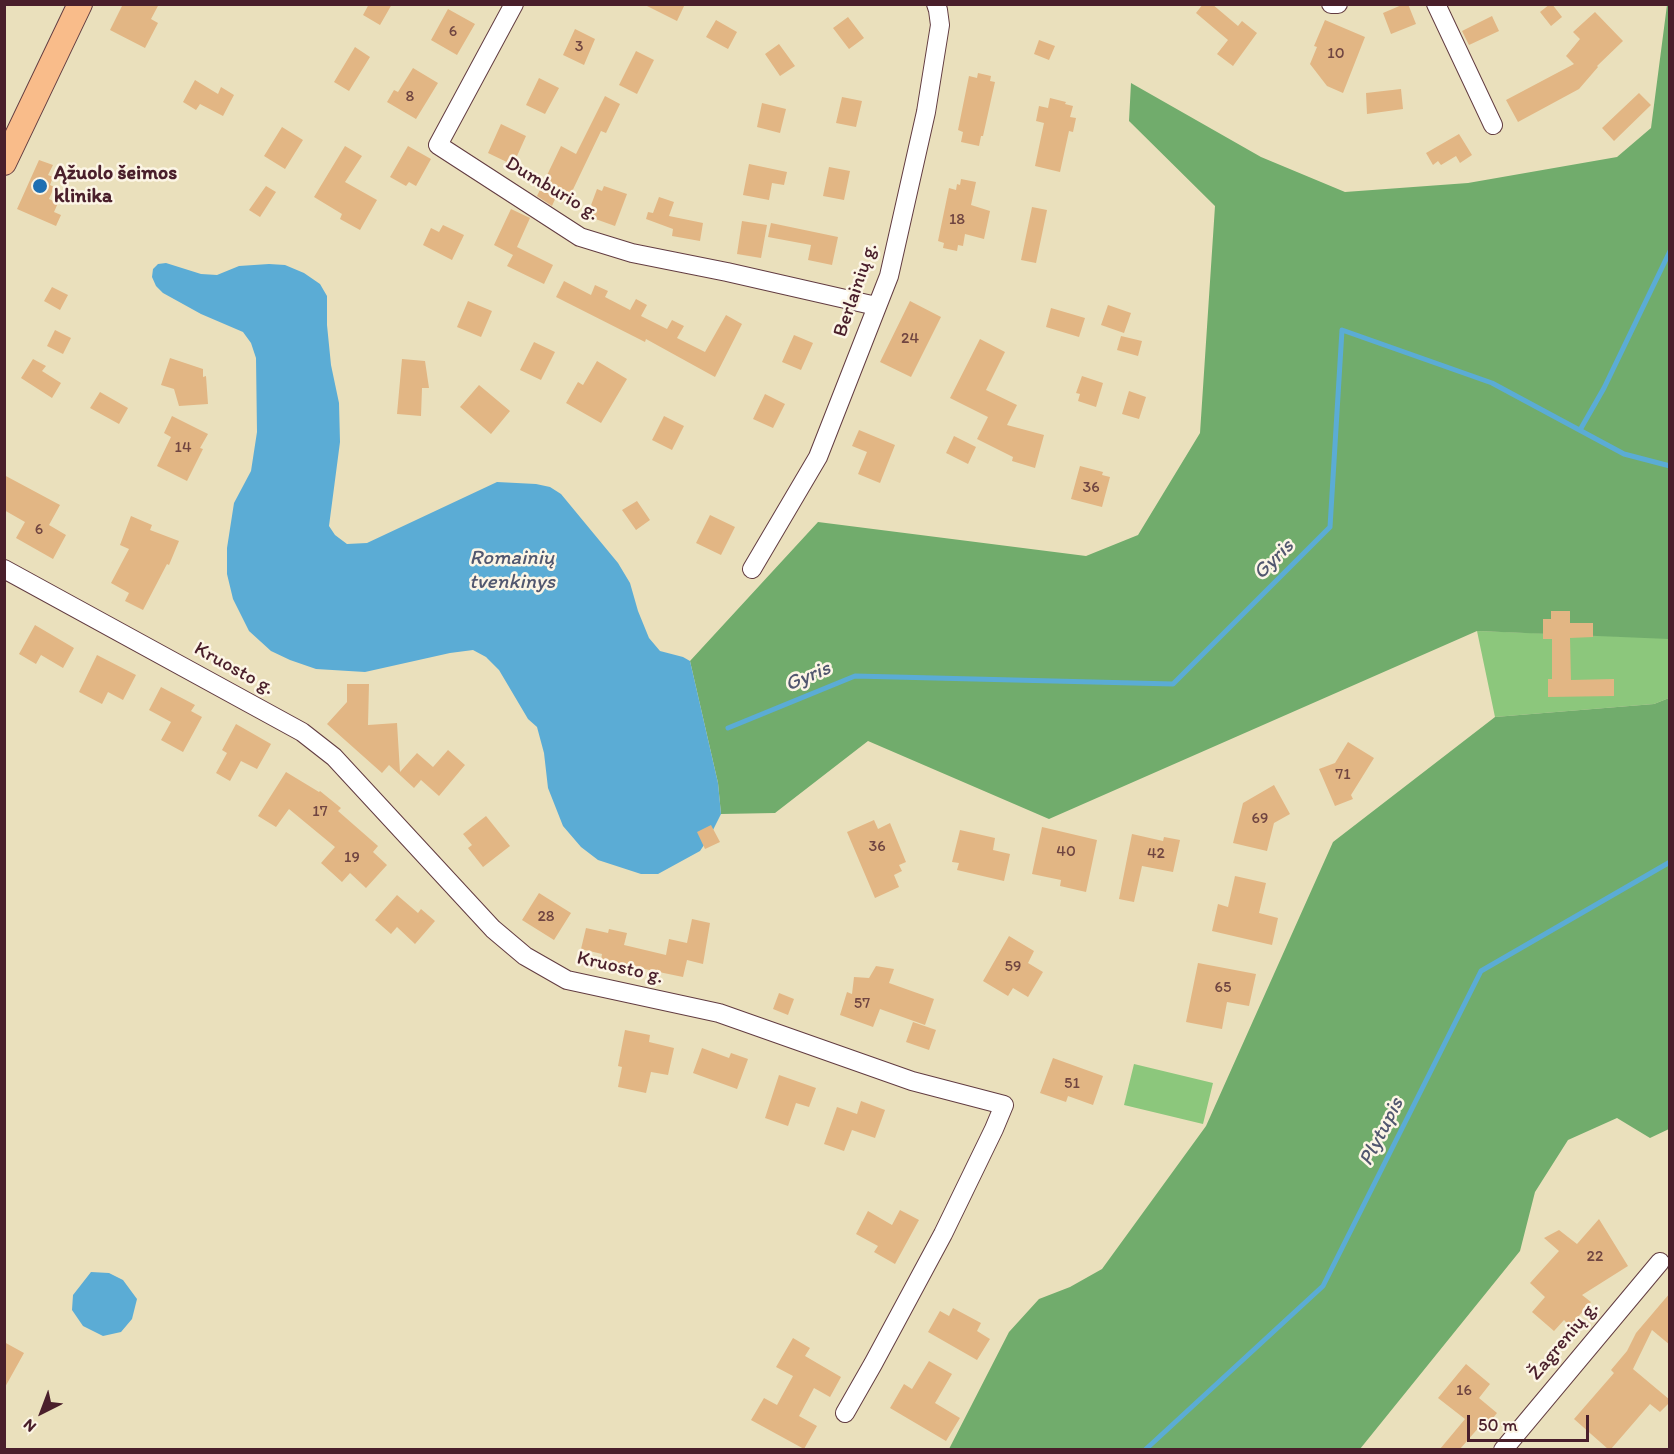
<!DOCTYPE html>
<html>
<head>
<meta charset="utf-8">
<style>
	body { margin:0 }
	#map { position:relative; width:1674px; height:1454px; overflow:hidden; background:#eae0bc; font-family:Itim,sans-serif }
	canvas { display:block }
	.frame { position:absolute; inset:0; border:6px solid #4a1f2b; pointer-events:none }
	.north { position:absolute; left:12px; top:1382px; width:60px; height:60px; -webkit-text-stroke:4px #fcf5e5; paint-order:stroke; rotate:222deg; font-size:16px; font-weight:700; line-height:24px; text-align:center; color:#4a1f2b }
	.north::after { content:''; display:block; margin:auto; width:21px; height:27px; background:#4a1f2b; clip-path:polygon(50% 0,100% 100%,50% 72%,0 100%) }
	.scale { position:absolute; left:1467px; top:1415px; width:122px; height:27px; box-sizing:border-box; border:3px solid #4a1f2b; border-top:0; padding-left:8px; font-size:18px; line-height:21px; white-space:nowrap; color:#4a1f2b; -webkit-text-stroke:4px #fcf5e5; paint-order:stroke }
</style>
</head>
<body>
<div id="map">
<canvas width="1674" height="1454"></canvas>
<div class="frame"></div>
<div class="north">N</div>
<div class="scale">50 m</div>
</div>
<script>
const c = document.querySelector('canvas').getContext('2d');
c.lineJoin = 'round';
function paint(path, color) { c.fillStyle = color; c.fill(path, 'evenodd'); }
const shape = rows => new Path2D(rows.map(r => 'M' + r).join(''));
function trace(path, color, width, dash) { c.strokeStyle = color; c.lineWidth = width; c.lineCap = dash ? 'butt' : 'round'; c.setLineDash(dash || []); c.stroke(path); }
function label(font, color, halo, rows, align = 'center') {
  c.font = font + ' Itim,sans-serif'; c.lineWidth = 5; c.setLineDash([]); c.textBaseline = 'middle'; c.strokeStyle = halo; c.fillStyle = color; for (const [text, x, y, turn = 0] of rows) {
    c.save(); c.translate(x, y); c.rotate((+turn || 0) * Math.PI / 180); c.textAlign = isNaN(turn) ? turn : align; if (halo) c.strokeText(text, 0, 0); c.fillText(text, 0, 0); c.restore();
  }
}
paint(shape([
	[1477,631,1668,638,1670,639,1669,698,1654,704,1495,717],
	[1134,1064,1213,1083,1203,1124,1124,1105]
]), '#8cc77c');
paint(shape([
	[1667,5,1669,5,1669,639,1477,631,1049,819,868,741,775,813,721,814,718,783,690,661,818,522,1086,556,1138,535,1200,433,1215,206,1129,121,1131,83,1261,157,1345,192,1468,183,1617,157,1651,128],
	[1669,698,1669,1129,1650,1138,1617,1118,1568,1140,1535,1192,1520,1251,1360,1449,949,1449,1009,1332,1039,1299,1070,1287,1102,1269,1206,1126,1333,842,1495,717,1654,704]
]), '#71ac6c');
paint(shape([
	[166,263,201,274,217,275,239,266,269,264,285,265,304,273,320,284,327,296,327,325,331,365,339,403,340,442,329,526,335,535,347,544,367,543,497,482,536,484,550,487,561,494,618,563,630,583,638,611,649,638,660,651,683,657,690,661,718,783,721,814,710,836,700,851,658,874,641,874,598,860,581,847,563,826,548,788,544,753,537,727,528,719,499,670,486,657,473,650,450,653,365,672,316,669,290,660,271,651,249,631,233,599,227,574,227,548,234,503,251,471,257,432,256,358,251,343,243,332,201,314,163,293,156,286,152,277,153,269,158,264],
	[91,1272,109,1273,123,1280,137,1299,132,1319,121,1332,103,1336,83,1326,72,1310,73,1295]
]), '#5bacd5');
trace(shape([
	[1580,430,1604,388,1670,251],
	[728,728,855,676,1173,684,1330,527,1342,330,1492,383,1624,454,1670,466],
	[1145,1450,1323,1286,1481,971,1670,862]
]), '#5bacd5', 5);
paint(shape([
	[123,4,159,4,151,19,158,23,145,48,110,30],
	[369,4,392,4,380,25,363,15],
	[643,4,685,4,677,21],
	[1203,4,1212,4,1238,26,1242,21,1257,33,1233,66,1217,54,1228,40,1196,13],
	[1404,4,1408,4,1416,24,1391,34,1383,13],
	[1550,4,1552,4,1562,17,1551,26,1540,12],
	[448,9,475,24,457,55,431,40],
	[1595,12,1623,41,1597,66,1598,67,1579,89,1518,122,1506,100,1574,64,1566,56,1580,39,1573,32],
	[1492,16,1499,31,1469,45,1462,31],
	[848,17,864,38,849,49,833,28],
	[716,20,737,32,728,49,706,37],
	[1325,20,1365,37,1343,93,1327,86,1310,64,1317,47,1314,46],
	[575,29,595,39,584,65,563,55],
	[1039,40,1055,46,1049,60,1034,54],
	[779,44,795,66,780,76,765,54],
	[355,47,370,57,349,91,334,82],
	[636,51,654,60,637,94,619,85],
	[413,68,438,83,416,119,387,102,394,90,398,92],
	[978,73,991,76,990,81,995,82,983,136,981,136,979,146,961,142,963,132,958,130,969,76,977,78],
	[539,78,559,88,545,114,526,105],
	[195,80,218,94,221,87,234,95,223,116,200,104,196,110,183,102],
	[1401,89,1403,109,1367,114,1366,93],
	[1639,93,1651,105,1614,141,1602,128],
	[605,96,620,104,606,133,601,131,567,202,556,197,552,206,537,196,561,146,576,154],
	[842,97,862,101,856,127,836,123],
	[1050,98,1066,102,1065,104,1073,106,1070,117,1076,118,1073,132,1069,131,1060,172,1035,166,1044,123,1036,121,1039,106,1048,108],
	[762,103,786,109,780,133,757,127],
	[501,124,526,136,513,165,488,153],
	[282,127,303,140,285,169,264,156],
	[1459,134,1472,155,1460,163,1456,156,1441,165,1438,161,1433,165,1426,153],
	[345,146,362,156,345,182,377,200,360,230,340,219,342,214,314,197],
	[408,146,431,159,416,186,409,182,406,186,390,177],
	[39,160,53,165,48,175,53,177,50,185,54,187,49,199,58,203,54,212,61,215,56,226,17,209],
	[749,164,787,172,784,185,772,183,769,200,743,195],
	[829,167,850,171,844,200,823,196],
	[961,179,976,182,971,205,990,211,984,239,965,234,963,246,958,245,957,251,943,248,944,243,938,241,949,188,956,190,957,184,960,185],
	[266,186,276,192,260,217,249,210],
	[604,186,627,194,615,226,587,216,597,189,602,191],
	[659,197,674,202,669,216,703,223,700,241,672,236,673,229,646,219,648,212,653,213],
	[1032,207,1047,210,1036,263,1021,260],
	[511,209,530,218,517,247,553,265,544,284,507,266,513,255,494,245],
	[742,221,767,225,761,258,737,254],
	[771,223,838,237,832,265,808,260,811,245,768,237],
	[443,225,464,235,452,260,423,245,431,228,439,232],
	[564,281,591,295,595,285,608,291,605,297,630,310,636,299,647,305,641,316,667,329,672,320,684,326,677,338,705,352,726,315,742,324,715,377,646,339,645,342,556,297],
	[52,287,68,295,60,310,44,301],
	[468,301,492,311,481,337,457,327],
	[910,301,941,317,911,377,880,362],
	[1108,305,1131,313,1124,333,1101,325],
	[1051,308,1085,318,1079,337,1046,327],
	[55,330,71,338,63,354,47,346],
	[794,335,813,343,801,370,782,362],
	[1121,336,1142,341,1138,356,1117,350],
	[980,339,1005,352,986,390,1017,405,1007,425,1044,435,1035,468,1012,461,1013,457,977,439,988,417,950,398],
	[534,342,555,352,541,380,520,370],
	[170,358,203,369,203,377,206,376,208,404,179,406,174,389,161,385],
	[33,359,46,366,42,371,61,383,52,398,21,378],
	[402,359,425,361,429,388,422,388,421,416,397,414],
	[597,361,627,379,601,423,566,403,578,382,583,385],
	[1082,376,1103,383,1096,407,1078,401,1080,394,1076,393],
	[479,385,510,411,491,434,460,407],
	[1129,391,1146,397,1139,419,1122,414],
	[100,392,128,408,119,424,90,408],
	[765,394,785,404,773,428,753,419],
	[172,416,208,434,200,448,203,449,187,481,157,466,171,437,164,433],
	[664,416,684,426,672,450,652,440],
	[859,430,895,445,880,483,858,474,867,452,852,446],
	[954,436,976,447,968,464,946,453],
	[1080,466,1103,472,1102,475,1110,477,1102,507,1071,499],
	[4,475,60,505,49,525,66,535,53,559,16,538,25,522,4,510],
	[637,501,650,520,636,530,622,510],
	[710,515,735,527,721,555,696,543],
	[131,516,152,525,150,530,179,541,169,565,167,564,143,610,125,601,129,593,111,583,129,549,120,545],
	[1551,611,1570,611,1570,623,1593,623,1593,637,1570,638,1571,680,1614,679,1614,696,1548,697,1548,679,1552,679,1552,639,1543,639,1543,619,1551,619],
	[35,625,74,648,63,668,41,655,36,664,19,654],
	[97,655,136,675,123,700,108,692,102,704,79,692],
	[347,684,369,684,368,725,397,723,400,772,417,753,433,767,448,750,465,765,439,796,421,780,414,788,389,765,382,773,327,724,347,702],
	[161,687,195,705,191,711,202,717,183,752,161,740,171,722,149,710],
	[236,724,271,744,257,769,241,761,230,781,216,773,227,753,222,750],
	[1348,742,1374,758,1351,795,1353,799,1335,806,1319,769,1335,763],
	[286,772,319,792,320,791,341,808,338,811,378,846,373,852,387,865,366,888,350,873,342,882,321,863,335,847,289,809,276,827,258,816],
	[1274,785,1290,814,1274,823,1267,851,1233,843,1243,803],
	[486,816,510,846,483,867,468,848,472,845,463,834],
	[874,820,878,829,890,823,906,862,899,865,902,871,894,875,899,887,875,898,847,832],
	[711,825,720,842,705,849,697,832],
	[1042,827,1097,840,1086,892,1060,886,1061,880,1032,874],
	[960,830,995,838,993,850,1010,854,1004,881,957,870,959,863,952,862],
	[1132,834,1163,841,1164,837,1180,840,1173,872,1142,866,1134,902,1119,899],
	[1235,876,1266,883,1259,913,1278,918,1272,945,1212,931,1218,904,1228,907],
	[539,893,571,913,554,940,522,920],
	[397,895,418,913,421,909,435,921,415,944,397,927,391,934,375,920],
	[692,919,710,923,703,964,687,960,683,977,601,960,602,954,581,949,586,928,608,933,609,929,627,933,624,945,666,955,669,939,687,943],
	[1009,936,1034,951,1028,963,1043,972,1028,997,1013,988,1008,996,983,981],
	[1198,963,1256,974,1249,1006,1227,1002,1222,1029,1186,1022],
	[876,966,894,969,889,983,934,999,925,1025,880,1009,873,1027,840,1015,847,992,852,994,854,977,869,978],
	[779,993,794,999,788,1015,773,1009],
	[913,1022,936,1030,929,1050,906,1042],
	[625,1030,650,1035,649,1042,674,1048,668,1075,651,1072,646,1093,618,1087,622,1067,618,1066],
	[702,1048,729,1058,731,1053,748,1059,737,1089,693,1073],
	[1053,1058,1103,1076,1093,1105,1068,1096,1066,1102,1040,1093],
	[779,1075,816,1088,809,1107,796,1103,788,1126,765,1118],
	[861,1101,885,1110,875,1138,852,1130,844,1151,824,1144,837,1107,857,1114],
	[900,1210,919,1220,895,1264,874,1252,878,1246,856,1234,868,1211,892,1225],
	[1599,1219,1628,1266,1582,1295,1591,1302,1570,1326,1564,1320,1554,1331,1532,1312,1545,1297,1530,1283,1559,1251,1544,1238,1559,1230,1577,1244],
	[1670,1293,1670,1345,1652,1330,1633,1369,1670,1400,1670,1402,1660,1412,1650,1404,1611,1449,1608,1449,1574,1419,1614,1373,1611,1370,1627,1351,1636,1333],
	[953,1308,981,1323,977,1331,990,1339,977,1360,928,1332,940,1311,949,1316],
	[793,1338,810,1348,805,1356,841,1377,830,1397,814,1388,799,1416,817,1426,804,1449,751,1420,764,1398,777,1405,793,1376,776,1367],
	[4,1342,24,1353,4,1389],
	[929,1361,952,1374,935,1403,960,1418,946,1441,890,1408,904,1384,912,1389],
	[1466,1364,1490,1384,1479,1398,1497,1413,1484,1429,1480,1426,1460,1449,1440,1449,1465,1419,1438,1398]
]), '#e2b684');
const minor = shape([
	[514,4,438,145,580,237,632,253,727,272,876,306],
	[1331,4,1338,4],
	[1436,4,1493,125],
	[4,569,302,732,334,757,493,929,525,956,567,980,719,1013,912,1081,1004,1105,994,1129,943,1234,873,1364,845,1413],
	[752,569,818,457,889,276,926,112,940,25,938,10,936,4],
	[1503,1450,1660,1262]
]);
const major = shape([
	[4,163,80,4]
]);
trace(minor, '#623c41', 20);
trace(major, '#623c41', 26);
trace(minor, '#fff', 18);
trace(major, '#f9bc8a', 24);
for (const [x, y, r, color] of [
	[40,186,8,"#1f6fb2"]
]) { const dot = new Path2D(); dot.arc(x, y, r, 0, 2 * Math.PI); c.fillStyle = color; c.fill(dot); trace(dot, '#fcf5e5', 2); }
label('16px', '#704541', null, [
	["6",453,32],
	["3",579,47],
	["10",1336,54],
	["8",410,97],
	["18",957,220],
	["24",910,339],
	["14",183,448],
	["36",1091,488],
	["6",39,530],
	["71",1343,775],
	["17",320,812],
	["69",1260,819],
	["36",877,847],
	["40",1066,852],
	["42",1156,854],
	["19",352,858],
	["28",546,917],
	["59",1013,967],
	["65",1223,988],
	["57",862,1004],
	["51",1072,1084],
	["22",1595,1257],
	["16",1464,1391]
]);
label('bold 20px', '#4a1f2b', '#fcf5e5', [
	["Ąžuolo šeimos",54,174],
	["klinika",54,197]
], 'left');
label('20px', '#4a1f2b', '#fcf5e5', [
	["Dumburio g.",552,189,31],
	["Berlainių g.",856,290,-71],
	["Kruosto g.",234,669,29],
	["Kruosto g.",620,968,13],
	["Žagrenių g.",1564,1341,-50]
]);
label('italic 21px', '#51576f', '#fcf5e5', [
	["Romainių",512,559],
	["tvenkinys",512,583],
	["Gyris",1274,560,-45],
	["Gyris",808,677,-23],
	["Plytupis",1382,1132,-63]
]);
</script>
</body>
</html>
